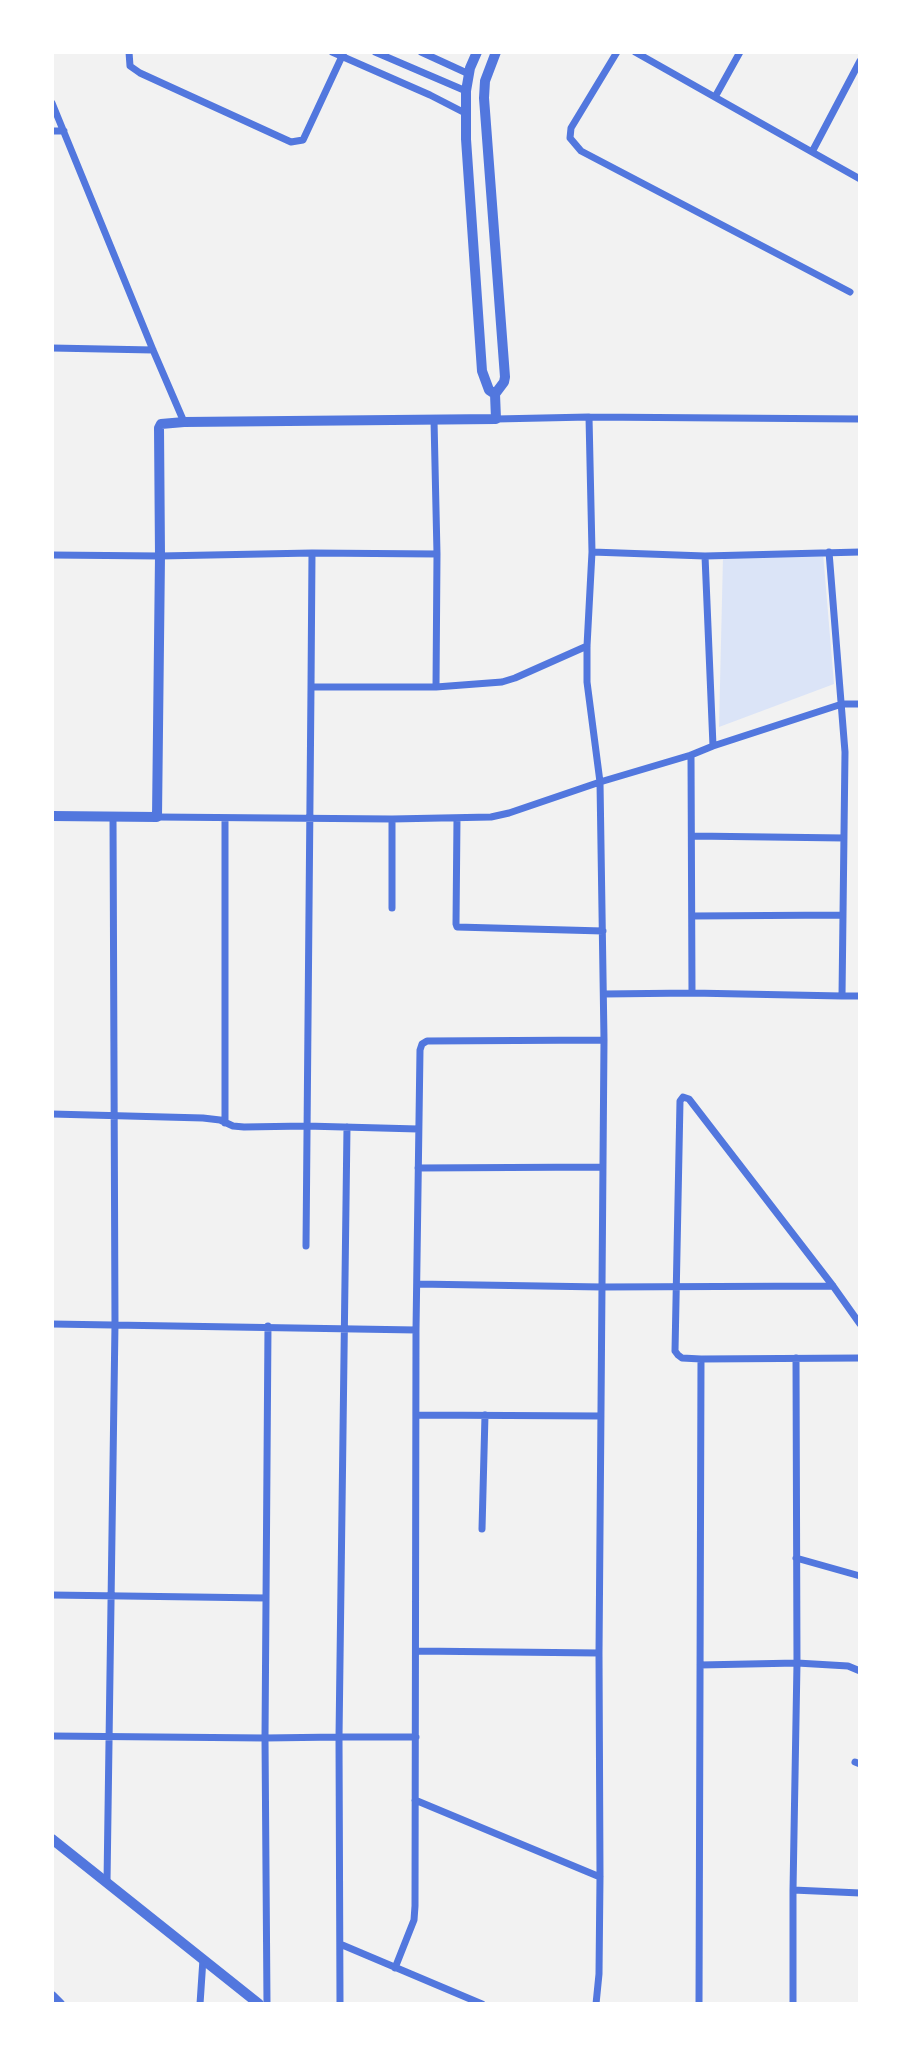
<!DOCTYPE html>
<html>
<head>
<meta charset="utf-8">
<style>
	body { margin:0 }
	#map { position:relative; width:912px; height:2056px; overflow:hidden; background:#f2f2f2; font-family:Cabin,sans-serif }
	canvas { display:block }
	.frame { position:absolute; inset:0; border:54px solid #fff; pointer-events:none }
</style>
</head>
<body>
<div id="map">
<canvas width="912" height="2056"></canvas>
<div class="frame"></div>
</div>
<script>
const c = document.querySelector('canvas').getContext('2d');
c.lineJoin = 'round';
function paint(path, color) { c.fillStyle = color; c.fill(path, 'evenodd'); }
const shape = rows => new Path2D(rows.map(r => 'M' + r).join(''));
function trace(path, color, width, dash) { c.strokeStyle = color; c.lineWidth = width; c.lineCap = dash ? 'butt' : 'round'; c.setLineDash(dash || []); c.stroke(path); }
paint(shape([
	[823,553,834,684,719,727,723,557]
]), '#dbe4f7');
trace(shape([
	[129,52,130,66,140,73,291,142,303,140,344,52],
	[332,52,430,95,465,113],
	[375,52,466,91],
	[421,52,469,74],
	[617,52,571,128,570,138,581,151,850,292],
	[635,52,812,152,860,61],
	[715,97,740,52],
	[52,103,153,350,184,422],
	[52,131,64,131],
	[812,152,860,179],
	[52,348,153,350],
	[496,419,589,417,860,419],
	[592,552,705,556,860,552],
	[829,552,845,752,842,996,860,996],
	[52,555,160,556,312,553,437,554],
	[705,556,713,746],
	[311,687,312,553],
	[436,687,502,682,515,678,587,646],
	[691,755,692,993],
	[157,817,392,819,491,817,509,813,600,782,691,755,713,746,842,704,860,704],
	[225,818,225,1123],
	[457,818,456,924,457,927,603,931],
	[693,836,844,838],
	[392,908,392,819],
	[693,916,843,915],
	[604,994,692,993,842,996],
	[52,1114,203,1118,220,1120,233,1126,244,1127,306,1126,418,1129],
	[347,1127,339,1737,416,1737],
	[418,1168,602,1167],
	[306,1246,311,687,436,687,437,554,434,420],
	[417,1284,602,1287,833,1286],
	[52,1324,416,1330,420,1050,422,1044,427,1041,604,1040,600,782,587,682,587,646,592,552,589,417],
	[860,1324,833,1286,689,1099,683,1097,680,1101,675,1351,678,1355,682,1358,701,1359,860,1358],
	[416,1415,601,1416],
	[482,1529,485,1415],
	[796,1558,860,1576],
	[52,1595,266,1598],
	[416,1651,599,1653],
	[700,1665,797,1663,848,1666,860,1671],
	[52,1736,265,1738,339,1737,340,2004],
	[855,1762,860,1764],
	[415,1800,600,1877],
	[107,1882,115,1324,113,816],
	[793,1890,797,1663,796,1358],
	[340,1944,482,2004],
	[395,1968,414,1920,415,1906,416,1330],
	[200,2004,203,1959],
	[267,2004,265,1738,268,1326],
	[596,2004,599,1974,600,1877,599,1653,604,1040],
	[699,2004,701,1359],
	[793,2004,793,1890,860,1893]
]), '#5277de', 7);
trace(shape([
	[477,52,470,68,466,91,466,139,482,371,489,390,495,394],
	[495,394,504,382,505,377,484,98,485,81,496,52],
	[52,816,157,817,160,556,159,428,161,424,184,422,496,419,495,394],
	[52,1839,259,2004],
	[52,1996,60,2004]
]), '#5277de', 10);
</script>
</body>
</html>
